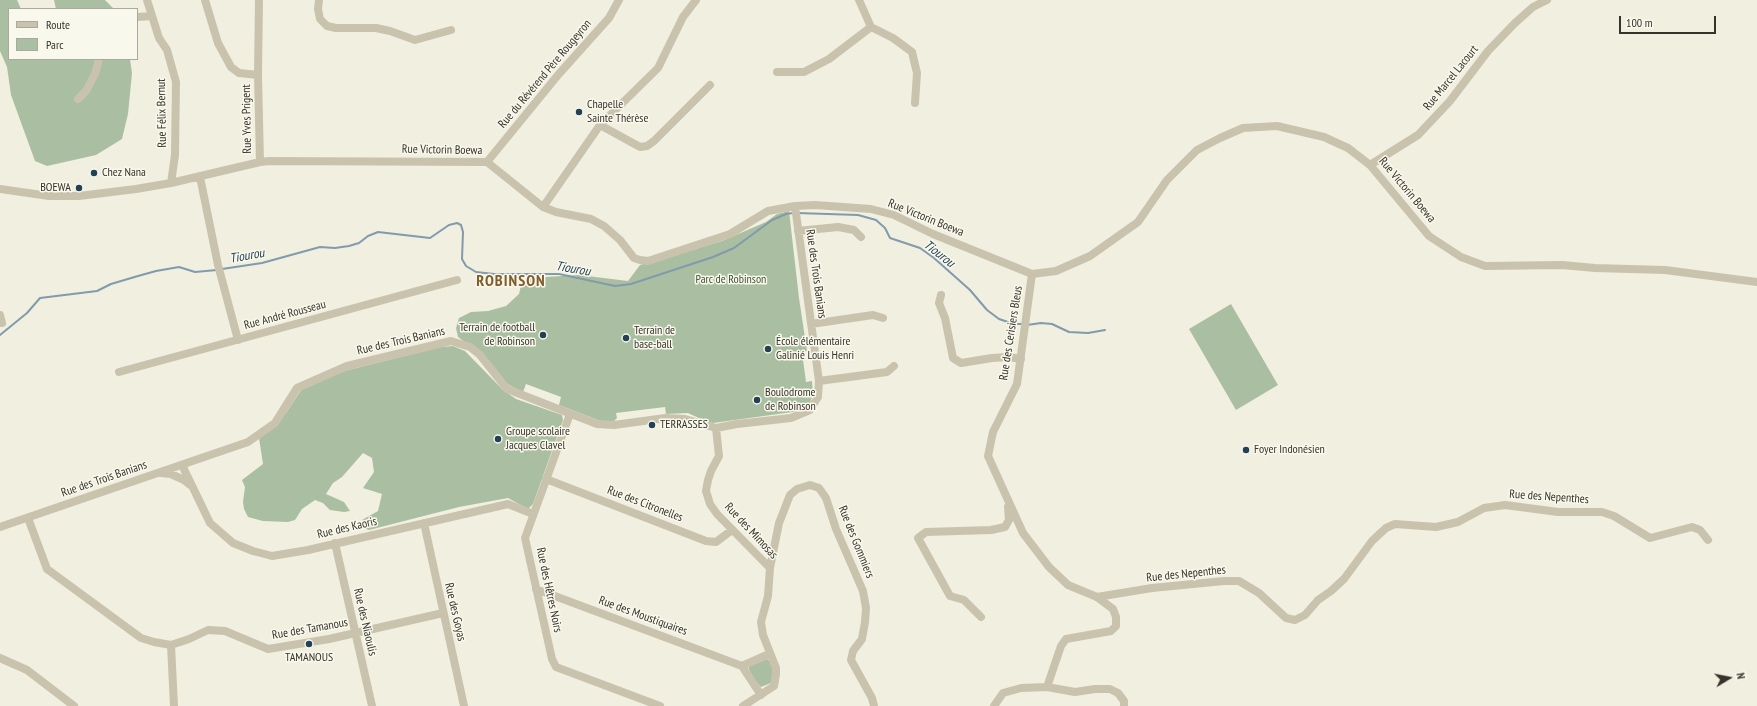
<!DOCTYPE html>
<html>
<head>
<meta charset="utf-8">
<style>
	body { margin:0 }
	#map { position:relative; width:1757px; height:706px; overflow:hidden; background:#f1efe0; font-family:"PT Sans Narrow",sans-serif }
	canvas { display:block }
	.legend { position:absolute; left:8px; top:8px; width:130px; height:52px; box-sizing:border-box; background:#f9f8ec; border:1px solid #aba99f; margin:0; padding:5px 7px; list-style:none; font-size:12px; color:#37332b }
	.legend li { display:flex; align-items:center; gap:8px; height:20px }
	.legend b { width:20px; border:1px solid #aba99f }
	.north { position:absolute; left:1709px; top:658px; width:40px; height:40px; -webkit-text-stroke:3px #f9f8ec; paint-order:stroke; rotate:80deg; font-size:11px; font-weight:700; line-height:16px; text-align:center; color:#37332b }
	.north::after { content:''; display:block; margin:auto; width:14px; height:18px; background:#37332b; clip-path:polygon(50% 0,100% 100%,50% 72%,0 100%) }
	.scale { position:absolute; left:1619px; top:16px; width:97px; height:18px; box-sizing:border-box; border:2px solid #37332b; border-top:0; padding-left:5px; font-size:12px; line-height:14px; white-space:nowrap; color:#37332b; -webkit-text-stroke:3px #f9f8ec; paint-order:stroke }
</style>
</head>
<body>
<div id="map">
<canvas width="1757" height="706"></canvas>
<ul class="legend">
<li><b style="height:5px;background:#c9c3ad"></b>Route</li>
<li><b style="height:11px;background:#aabfa1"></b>Parc</li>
</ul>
<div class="north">N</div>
<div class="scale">100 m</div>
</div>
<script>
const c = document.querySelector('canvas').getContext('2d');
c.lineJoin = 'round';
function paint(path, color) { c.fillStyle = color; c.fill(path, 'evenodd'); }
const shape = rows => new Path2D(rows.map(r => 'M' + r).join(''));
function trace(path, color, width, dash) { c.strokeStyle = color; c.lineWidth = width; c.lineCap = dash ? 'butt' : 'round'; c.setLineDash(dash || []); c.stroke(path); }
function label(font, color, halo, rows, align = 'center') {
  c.font = font + ' "PT Sans Narrow",sans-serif'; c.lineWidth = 3; c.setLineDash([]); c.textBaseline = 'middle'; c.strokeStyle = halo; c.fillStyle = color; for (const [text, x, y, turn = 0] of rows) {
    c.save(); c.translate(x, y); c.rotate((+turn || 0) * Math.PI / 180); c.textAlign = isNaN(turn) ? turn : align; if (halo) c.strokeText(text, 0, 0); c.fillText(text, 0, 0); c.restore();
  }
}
paint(shape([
	[0,0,17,0,21,9,9,9,9,59,130,59,132,73,128,114,122,139,96,155,47,166,35,161,11,95,7,67,0,51],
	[54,0,105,0,114,9,56,9],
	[789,211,799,298,807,351,802,352,806,382,812,381,813,393,810,403,800,411,713,423,703,420,688,413,666,414,665,407,616,413,617,418,614,421,603,422,559,405,561,397,526,384,523,392,507,384,466,343,458,337,456,328,459,318,471,312,488,311,506,306,519,294,522,281,529,278,579,275,628,281,640,265,722,241,766,222,777,214],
	[1231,304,1278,385,1236,410,1189,329],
	[453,346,465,351,503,390,516,399,562,415,563,420,533,504,528,509,508,498,459,507,369,530,366,529,362,520,378,511,382,494,363,488,374,472,372,458,363,453,342,477,333,483,326,494,344,502,350,511,344,512,330,510,323,503,315,500,302,509,295,520,288,522,263,521,248,517,244,509,243,502,245,487,242,480,263,464,259,438,286,413,301,390,344,371,441,347],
	[767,659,770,661,774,672,771,683,761,687,754,680,749,669,749,666]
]), '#aabfa1');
trace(shape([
	[797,213,858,215,876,220,885,228,890,238,920,248,934,258,970,290,987,310,999,319,1014,324,1023,324],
	[222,269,262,263,320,247,335,248,349,246,359,243,368,236,378,232,430,238,449,225,457,223,461,225,463,232,462,259,466,266,476,272,494,274,559,274,615,286,631,284,713,257,734,248,772,220,786,214,793,213],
	[1027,325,1041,323,1052,324,1069,332,1088,333,1105,330],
	[0,335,27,313,40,298,97,291,111,284,138,276,156,271,179,267,195,272,217,270]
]), '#819bac', 2);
trace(shape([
	[147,0,159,38,167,50,176,82,175,155,171,183],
	[205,0,218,43,231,67,239,73,258,75],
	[259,0,258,75,260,162],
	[319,0,318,9,320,19,327,26,336,28,376,28,390,31,415,40,451,30],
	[859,0,871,27,893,38,912,52,917,73,915,103],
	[137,17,152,16],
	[777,72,804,72,829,59,871,27],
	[78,99,86,91,95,74,99,59],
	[600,125,640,147,647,146,654,141,710,85],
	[487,162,558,75,609,18,619,0],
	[1370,165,1418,135,1450,101,1488,51,1515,23,1533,7,1547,0],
	[200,177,218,265,238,340],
	[0,189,49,196,79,196,136,189,171,183,260,162,269,161,487,162,543,207,556,212,591,219,604,226,620,240,634,258,640,260,648,261,730,234,768,211,795,206,815,205,871,209,894,215,933,234,1032,274,1056,271,1090,256,1138,222,1167,180,1197,150,1220,138,1243,128,1277,126,1324,137,1348,148,1370,165,1429,236,1461,257,1485,266,1562,265,1595,268,1665,270,1757,282],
	[543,207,600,125,658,68,683,17,696,0],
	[798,231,838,227,854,230,861,237],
	[1032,274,1017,384,993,432,988,456,1023,533,1049,567,1068,585,1097,597,1113,609,1116,617,1116,626,1111,631,1066,639,1061,646,1047,687,1075,692,1095,689,1110,689,1118,693,1124,701,1124,706],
	[941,295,939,303,945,318,953,358,961,363,992,358,1009,357,1021,359],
	[0,315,2,323],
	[811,324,873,315,883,318],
	[119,372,457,280],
	[819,381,887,372,894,366],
	[570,414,525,538,552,659,556,667,660,706],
	[716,428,719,456,711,471,708,480,706,491,710,504,717,514,770,568,768,596,761,622,763,635,776,668,776,674,774,686,743,706],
	[182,465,210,523,233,543,253,551,272,556,308,550,508,504,533,514],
	[161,473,171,474,184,480,190,485],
	[546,479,706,541,716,542,732,530],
	[28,518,47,569,141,638,154,642,171,645,189,639,208,630,225,631,268,649,329,639,443,613],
	[424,523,464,706],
	[0,527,248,442,275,423,297,388,347,366,451,341,470,347,480,355,507,389,597,424,614,425,665,418,685,419,716,428,737,424,791,418,810,410,818,397,819,381,795,206],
	[335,543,372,706],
	[770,568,779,523,790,495,797,489,810,485,819,488,826,498,836,529,863,591,866,608,865,622,862,639,853,651,851,660,872,698,874,706],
	[536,589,742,666,761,695],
	[1097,597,1152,588,1224,581,1239,581,1259,593,1286,618,1295,620,1305,615,1318,600,1331,591,1344,579,1372,541,1386,528,1395,524,1436,527,1458,522,1484,508,1505,505,1558,512,1602,512,1614,516,1650,538,1692,527,1700,530,1708,540],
	[981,617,964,600,950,596,918,538,926,532,991,530,1005,527,1009,520,1008,507],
	[171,645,174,706],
	[0,658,27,670,74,706],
	[742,666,769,654],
	[994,706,1003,693,1021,688,1047,687]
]), '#c9c3ad', 8);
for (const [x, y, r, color] of [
	[579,112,4,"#234156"],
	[94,173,4,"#234156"],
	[79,188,4,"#234156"],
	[543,335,4,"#234156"],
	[626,338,4,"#234156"],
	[768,349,4,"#234156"],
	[757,400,4,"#234156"],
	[652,425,4,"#234156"],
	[498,439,4,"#234156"],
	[1246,450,4,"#234156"],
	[309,644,4,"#234156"]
]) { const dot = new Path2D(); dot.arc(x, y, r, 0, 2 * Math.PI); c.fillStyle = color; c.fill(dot); trace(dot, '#f9f8ec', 1.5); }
label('12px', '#37332b', '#f9f8ec', [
	["Rue du Révérend Père Rougeyron",545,74,-50],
	["Rue Marcel Lacourt",1451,78,-51],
	["Rue Félix Bernut",162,113,-91],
	["Rue Yves Prigent",247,119,-91],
	["Rue Victorin Boewa",442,150,1],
	["Rue Victorin Boewa",1407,190,50],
	["Rue Victorin Boewa",926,218,22],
	["Rue des Trois Banians",816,274,82],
	["Rue André Rousseau",285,315,-15],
	["Rue des Cerisiers Bleus",1011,333,-81],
	["Rue des Trois Banians",401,341,-13],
	["Rue des Trois Banians",104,479,-19],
	["Rue des Nepenthes",1549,497,4],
	["Rue des Citronelles",645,504,21],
	["Rue des Kaoris",347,528,-13],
	["Rue des Mimosas",751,531,47],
	["Rue des Gommiers",856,542,68],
	["Rue des Nepenthes",1186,574,-6],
	["Rue des Hêtres Noirs",549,590,78],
	["Rue des Goyas",455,612,77],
	["Rue des Moustiquaires",643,616,20],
	["Rue des Niaoulis",365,622,77],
	["Rue des Tamanous",310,629,-10]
]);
label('12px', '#37332b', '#f9f8ec', [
	["Chapelle",587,105],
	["Sainte Thérèse",587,119],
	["Chez Nana",102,173],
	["BOEWA",71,188,"right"],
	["Terrain de football",535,328,"right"],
	["de Robinson",535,342,"right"],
	["Terrain de",634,331],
	["base-ball",634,345],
	["École élémentaire",776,342],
	["Galinié Louis Henri",776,356],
	["Boulodrome",765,393],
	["de Robinson",765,407],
	["TERRASSES",660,425],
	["Groupe scolaire",506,432],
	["Jacques Clavel",506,446],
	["Foyer Indonésien",1254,450],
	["TAMANOUS",309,658,"center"]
], 'left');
label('12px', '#3a5431', '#f9f8ec', [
	["Parc de Robinson",731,280]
]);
label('italic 13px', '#234156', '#f9f8ec', [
	["Tiourou",939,254,38],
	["Tiourou",247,256,-10],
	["Tiourou",573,269,10]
]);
c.letterSpacing = '1px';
label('bold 16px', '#805d2a', '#f9f8ec', [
	["ROBINSON",511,281]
]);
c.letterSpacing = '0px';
</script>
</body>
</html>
